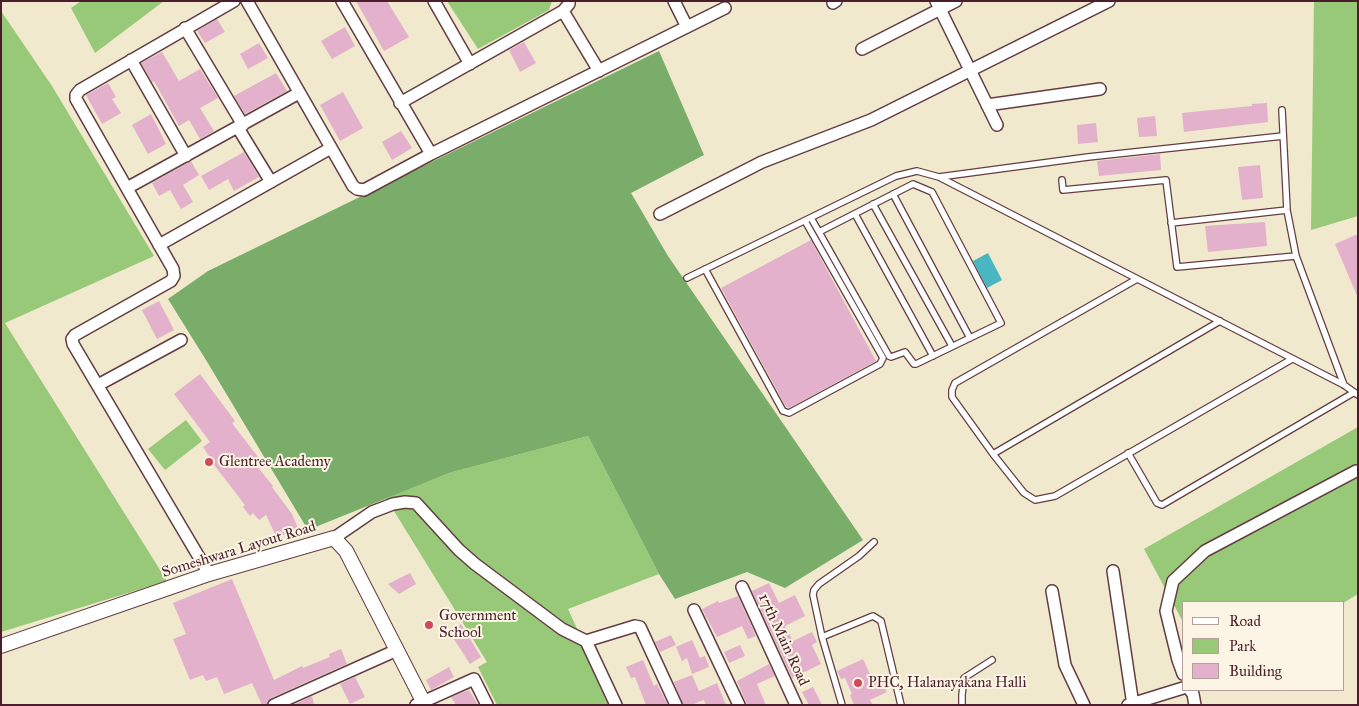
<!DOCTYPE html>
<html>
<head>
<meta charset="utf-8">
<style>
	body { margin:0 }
	#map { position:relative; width:1359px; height:706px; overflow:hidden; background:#f0e9cd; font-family:"IM FELL Great Primer",serif }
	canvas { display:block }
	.frame { position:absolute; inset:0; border:2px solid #4a1f2b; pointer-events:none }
	.legend { position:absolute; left:1182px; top:601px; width:162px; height:90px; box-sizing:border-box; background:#fcf5e5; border:1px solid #b59f9b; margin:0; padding:6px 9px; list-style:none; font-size:15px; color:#4a1f2b }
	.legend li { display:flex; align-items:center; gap:10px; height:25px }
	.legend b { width:25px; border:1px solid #b59f9b }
</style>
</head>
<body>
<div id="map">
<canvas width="1359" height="706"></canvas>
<div class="frame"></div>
<ul class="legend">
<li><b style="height:6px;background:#fff"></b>Road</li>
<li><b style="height:14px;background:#97c979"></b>Park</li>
<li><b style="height:14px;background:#e3b1cb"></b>Building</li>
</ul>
</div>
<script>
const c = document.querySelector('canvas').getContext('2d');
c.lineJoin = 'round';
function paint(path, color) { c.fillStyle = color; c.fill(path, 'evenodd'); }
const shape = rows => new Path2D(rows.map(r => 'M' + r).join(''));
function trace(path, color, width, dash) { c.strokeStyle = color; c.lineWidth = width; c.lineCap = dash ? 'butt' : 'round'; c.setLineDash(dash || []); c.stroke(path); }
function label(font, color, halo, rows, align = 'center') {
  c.font = font + ' "IM FELL Great Primer",serif'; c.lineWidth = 4; c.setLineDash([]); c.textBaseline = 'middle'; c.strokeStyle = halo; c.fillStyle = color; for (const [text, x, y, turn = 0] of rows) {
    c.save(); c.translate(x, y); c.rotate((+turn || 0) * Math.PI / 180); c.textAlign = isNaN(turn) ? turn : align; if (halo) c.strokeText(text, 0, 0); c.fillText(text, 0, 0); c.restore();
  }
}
paint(shape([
	[81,1,164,1,95,53,71,8],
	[447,1,552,1,549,10,478,49],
	[1314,1,1358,1,1358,216,1311,230],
	[1,11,52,86,154,256,5,323,167,581,1,632],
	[186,420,202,441,165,470,148,449],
	[1358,427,1358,594,1343,603,1183,602,1183,622,1144,549],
	[588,436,659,574,568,609,612,705,497,705,478,667,487,662,386,498,449,473]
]), '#97c979');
paint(shape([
	[659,51,704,155,631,193,668,256,863,540,785,588,747,572,675,599,659,574,588,436,449,473,308,530,206,360,168,299,208,271]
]), '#79ad69');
paint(shape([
	[988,253,1002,280,987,288,973,261]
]), '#48b7c2');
paint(shape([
	[356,1,387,1,409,37,384,51],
	[217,19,225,32,205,43,197,31],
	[345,27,355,46,332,59,321,41],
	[524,42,536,63,520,72,509,50],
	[259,43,268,58,248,69,240,54],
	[162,52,179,81,200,69,218,98,200,108,214,131,200,139,189,120,179,126,154,81,152,82,141,63],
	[276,73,287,91,245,114,234,96],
	[108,83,116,97,112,99,121,113,102,124,86,95],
	[343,92,363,128,340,141,320,105],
	[1267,103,1268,122,1184,132,1182,113,1252,106,1252,104],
	[151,114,166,144,148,154,132,125],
	[1155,116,1157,136,1139,137,1137,118],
	[1096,123,1098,142,1078,144,1077,125],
	[401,131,412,148,392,160,382,142],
	[244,152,259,177,234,191,228,179,209,190,201,176],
	[1160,154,1161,170,1099,176,1097,161],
	[191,161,199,175,183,185,193,202,181,209,170,190,159,196,152,183],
	[1260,165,1263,198,1242,200,1238,167],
	[1265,222,1267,246,1208,252,1205,226],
	[1358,234,1358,298,1335,244],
	[811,240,876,361,789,408,786,407,721,288],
	[159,301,174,330,157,339,142,310],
	[200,374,235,421,232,423,258,457,253,461,273,486,272,487,292,514,298,528,277,538,266,515,259,520,253,513,250,516,243,507,245,505,208,457,209,456,203,447,210,442,174,394],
	[410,573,416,584,399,594,388,584],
	[232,579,274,680,302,666,303,668,330,657,329,654,341,649,347,664,271,698,267,705,262,705,252,683,224,694,217,677,206,681,203,675,190,680,173,639,186,634,173,603],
	[769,583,779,603,795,595,805,616,785,626,793,641,812,632,817,642,812,645,821,664,792,678,752,591],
	[738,596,756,636,748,639,742,626,717,637,702,609,718,601,719,603],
	[461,624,481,657,470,664,450,633],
	[671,635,676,645,660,652,655,642],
	[692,640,700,658,705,656,709,667,692,674,687,658,682,661,676,647],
	[740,645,745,656,729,663,724,652],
	[863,659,874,683,881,680,887,692,870,700,873,705,854,705,850,695,852,694,845,678,841,679,837,671],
	[643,660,654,686,657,684,668,705,646,705,635,677,631,678,626,667],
	[769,664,775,676,757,684,766,705,747,705,737,681],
	[449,667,454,677,431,690,426,680],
	[692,675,699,691,717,683,726,705,706,705,704,700,691,705,683,705,674,682],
	[355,677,365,697,350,704,340,684],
	[813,687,822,705,809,705,802,692],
	[469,690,478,705,456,705,451,697],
	[312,696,314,705,293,705]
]), '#e3b1cb');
const service = shape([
	[1282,110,1287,210,1296,256,1344,385],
	[939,177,1088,157,1283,136],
	[1062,180,1063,190,1166,180,1177,267,1296,256],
	[893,194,970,338],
	[873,204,952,346],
	[855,214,933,356],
	[811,218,819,232,889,356,891,357,905,352,914,364,916,364,1001,323,932,192,913,184,819,232],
	[1171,223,1287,210],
	[705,269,783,411,789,413,880,364,883,358,805,221],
	[687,278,896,176,917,171,939,177,1344,385,1358,395],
	[1137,279,955,383,952,390,952,397,993,454,1024,493,1035,500,1055,496,1292,359],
	[1128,453,1157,503,1162,505,1353,393],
	[993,454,1220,321],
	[822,637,873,616,881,621,901,705],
	[842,705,822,637,813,595,814,590,819,584,859,556,874,542],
	[962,705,962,695,964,678,992,660]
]);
const minor = shape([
	[247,1,353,186,357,189,364,190,431,154,725,8],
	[342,1,431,154],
	[434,1,470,64],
	[674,1,687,27],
	[936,1,997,125],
	[833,3,836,1],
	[563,11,599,71],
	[185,28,243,125],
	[862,49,956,1],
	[131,60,186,156],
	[400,103,563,11,569,4,569,1],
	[987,105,1100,89],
	[238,128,271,182],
	[127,188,299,93],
	[660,214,762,162,871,120,1109,1],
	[159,245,331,148],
	[98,385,181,340],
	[334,538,372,512,393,504,405,502,416,503,459,550,475,564,562,629,586,641,635,626,640,627,676,705],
	[1113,571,1133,705],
	[209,574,73,344,72,339,75,335,171,281,174,276,173,269,76,99,76,95,80,90,234,1],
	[742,587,796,705],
	[1052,591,1065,665,1084,705],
	[694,610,739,705],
	[586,641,616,705],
	[1183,674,1178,660,1166,611,1173,581,1205,551,1356,471],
	[1190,690,1193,694,1195,705],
	[274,705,397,650],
	[416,705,474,679,487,705],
	[1128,705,1183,688]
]);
const tertiary = shape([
	[1,646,209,574,334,538,346,551,425,705]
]);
trace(service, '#633d43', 8);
trace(minor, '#633d43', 14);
trace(tertiary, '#633d43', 16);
trace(service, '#fff', 5.5);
trace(minor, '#fff', 11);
trace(tertiary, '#fff', 14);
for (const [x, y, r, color] of [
	[209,462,5,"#d1495b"],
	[429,625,5,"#d1495b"],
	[858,683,5,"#d1495b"]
]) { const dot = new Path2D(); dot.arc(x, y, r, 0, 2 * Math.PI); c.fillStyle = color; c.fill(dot); trace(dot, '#fcf5e5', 2); }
label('15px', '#4a1f2b', '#fcf5e5', [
	["Glentree Academy",219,462],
	["Government",439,616],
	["School",439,633],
	["PHC, Halanayakana Halli",868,683]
], 'left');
label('15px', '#4a1f2b', '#fcf5e5', [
	["Someshwara Layout Road",239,550,-17],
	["17th Main Road",783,640,65]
]);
</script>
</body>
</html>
